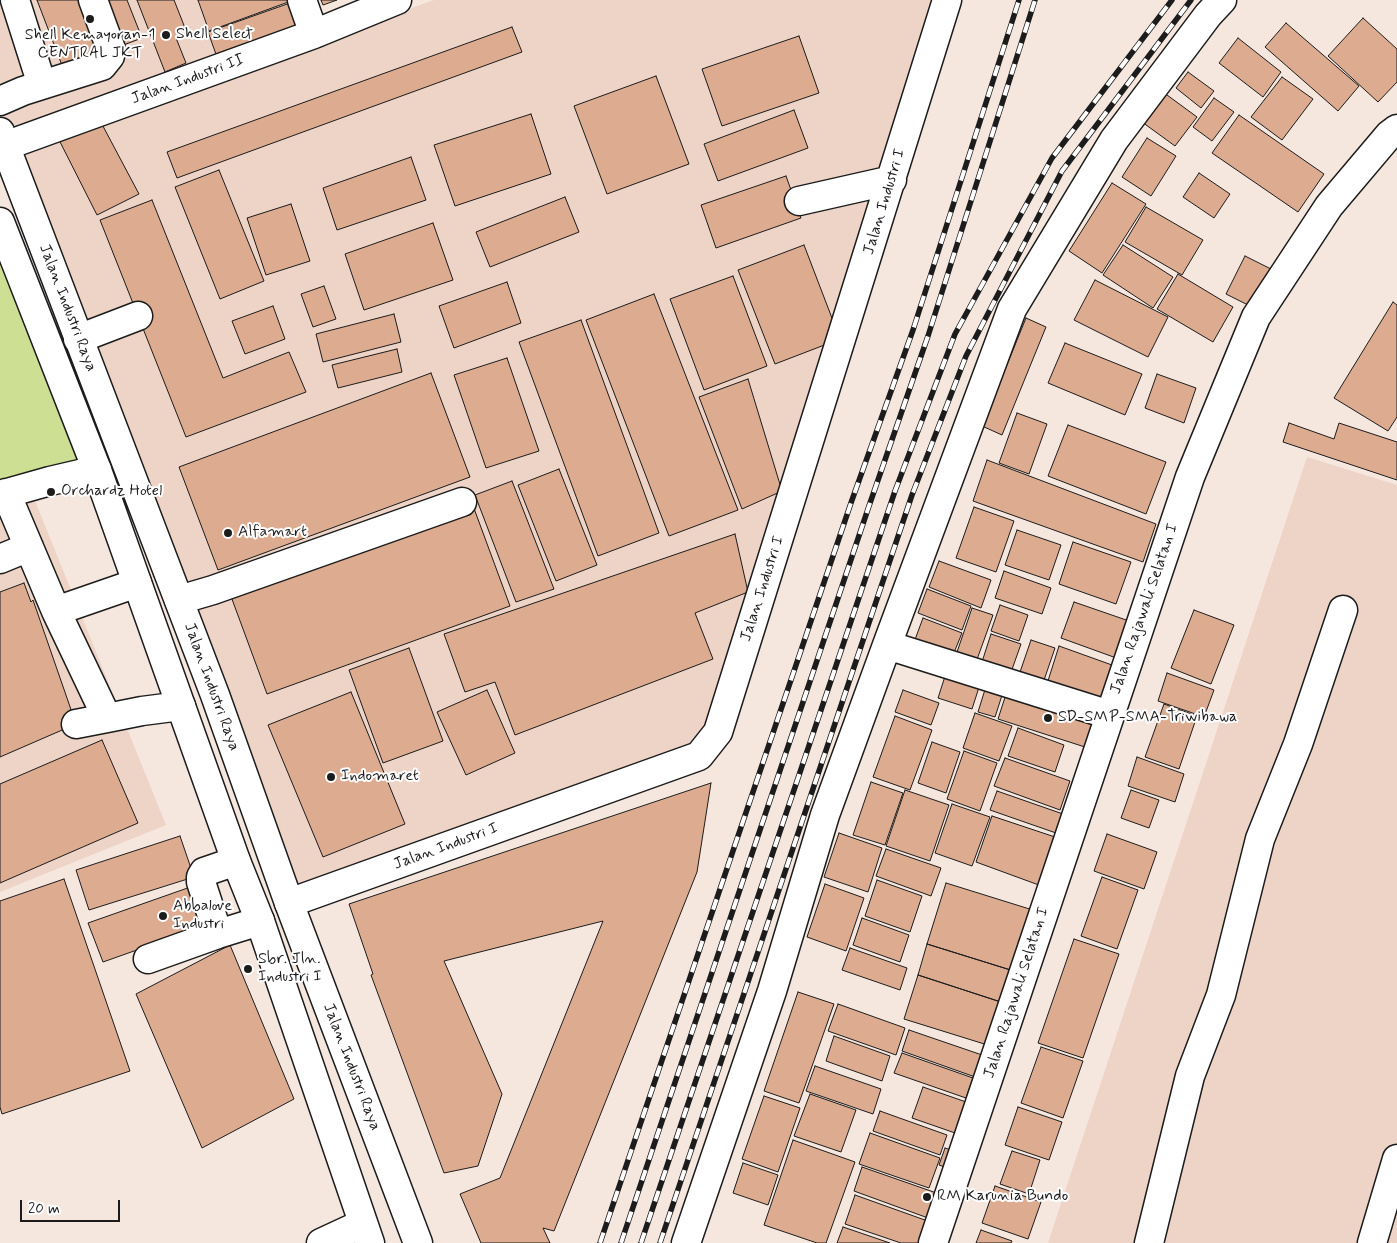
<!DOCTYPE html>
<html>
<head>
<meta charset="utf-8">
<style>
	body { margin:0 }
	#map { position:relative; width:1397px; height:1243px; overflow:hidden; background:#f5e6de; font-family:Mynerve,sans-serif }
	canvas { display:block }
	.scale { position:absolute; left:20px; top:1200px; width:100px; height:22px; box-sizing:border-box; border:2px solid #1c1c1c; border-top:0; padding-left:6px; font-size:15px; line-height:18px; white-space:nowrap; color:#1c1c1c; -webkit-text-stroke:4px #fff; paint-order:stroke }
</style>
</head>
<body>
<div id="map">
<canvas width="1397" height="1243"></canvas>
<div class="scale">20 m</div>
</div>
<script>
const c = document.querySelector('canvas').getContext('2d');
c.lineJoin = 'round';
function paint(path, color) { c.fillStyle = color; c.fill(path, 'evenodd'); }
const shape = rows => new Path2D(rows.map(r => 'M' + r).join(''));
function trace(path, color, width, dash) { c.strokeStyle = color; c.lineWidth = width; c.lineCap = dash ? 'butt' : 'round'; c.setLineDash(dash || []); c.stroke(path); }
function label(font, color, halo, rows, align = 'center') {
  c.font = font + ' Mynerve,sans-serif'; c.lineWidth = 4; c.setLineDash([]); c.textBaseline = 'middle'; c.strokeStyle = halo; c.fillStyle = color; for (const [text, x, y, turn = 0] of rows) {
    c.save(); c.translate(x, y); c.rotate((+turn || 0) * Math.PI / 180); c.textAlign = isNaN(turn) ? turn : align; if (halo) c.strokeText(text, 0, 0); c.fillText(text, 0, 0); c.restore();
  }
}
paint(shape([
	[0,0,275,0,295,50,434,0,944,0,699,756,291,902,0,133],
	[1307,457,1397,485,1397,1243,1048,1243],
	[29,486,166,825,0,892,0,497]
]), '#eed4c7');
paint(shape([
	[0,215,97,470,0,502]
]), '#ccdf93');
const building = shape([
	[37,0,127,0,142,38,63,68,37,0],
	[137,0,174,0,187,33,176,38,186,63,165,72,137,0],
	[198,0,291,0,291,1,209,31,198,0],
	[321,0,337,0,323,5,321,0],
	[290,3,299,27,217,57,208,32,290,3],
	[1363,18,1397,49,1397,82,1378,102,1328,56,1363,18],
	[1286,23,1359,86,1338,111,1265,47,1286,23],
	[512,27,522,52,177,178,167,152,512,27],
	[799,36,819,93,722,126,702,69,799,36],
	[1238,38,1281,72,1263,97,1219,63,1238,38],
	[1188,72,1214,91,1201,108,1176,88,1188,72],
	[656,76,689,164,607,194,574,106,656,76],
	[1282,77,1313,99,1282,140,1251,117,1282,77],
	[1163,92,1197,117,1175,146,1142,122,1163,92],
	[1214,98,1234,112,1212,141,1193,127,1214,98],
	[794,110,808,148,718,181,704,144,794,110],
	[96,113,139,194,97,215,56,134,96,113],
	[531,114,551,174,455,206,434,145,531,114],
	[1239,115,1324,174,1298,212,1212,153,1239,115],
	[1147,138,1176,156,1151,196,1122,177,1147,138],
	[411,157,426,200,337,230,323,188,411,157],
	[219,170,264,281,220,299,175,187,219,170],
	[1199,173,1230,194,1214,218,1183,197,1199,173],
	[786,176,801,218,716,248,701,205,786,176],
	[1112,183,1146,204,1102,273,1069,251,1112,183],
	[565,197,579,232,490,267,476,232,565,197],
	[152,200,223,378,289,352,306,392,186,437,100,220,152,200],
	[291,204,310,261,266,275,247,218,291,204],
	[1146,207,1203,240,1182,275,1125,242,1146,207],
	[433,223,453,280,364,310,345,254,433,223],
	[804,245,840,339,775,364,738,270,804,245],
	[1123,245,1173,277,1153,308,1103,275,1123,245],
	[1245,256,1273,270,1254,308,1226,294,1245,256],
	[1178,274,1233,307,1213,342,1157,309,1178,274],
	[733,276,767,366,704,390,670,299,733,276],
	[1095,280,1168,317,1148,357,1074,320,1095,280],
	[507,282,521,323,454,348,439,306,507,282],
	[324,286,336,319,313,327,301,294,324,286],
	[654,294,738,510,669,536,586,320,654,294],
	[1393,302,1397,305,1397,417,1388,431,1334,398,1393,302],
	[273,306,285,339,245,354,232,321,273,306],
	[394,314,401,342,323,362,316,334,394,314],
	[1026,318,1046,327,1002,435,982,426,1026,318],
	[581,320,659,533,598,556,519,342,581,320],
	[1065,343,1142,374,1125,415,1048,383,1065,343],
	[397,349,402,372,338,388,332,365,397,349],
	[507,358,539,451,486,468,454,375,507,358],
	[431,373,470,477,218,570,179,467,431,373],
	[1157,374,1196,388,1184,423,1145,408,1157,374],
	[748,379,782,491,742,509,699,397,748,379],
	[1017,413,1047,424,1029,474,999,463,1017,413],
	[1289,423,1334,439,1339,423,1397,442,1397,480,1283,442,1289,423],
	[1068,425,1166,462,1146,514,1048,476,1068,425],
	[987,460,1156,524,1143,562,973,501,987,460],
	[559,469,597,565,556,581,518,485,559,469],
	[512,481,554,589,516,602,475,495,512,481],
	[472,503,510,606,267,694,229,591,472,503],
	[974,507,1014,521,996,572,956,558,974,507],
	[1017,530,1061,545,1049,580,1005,565,1017,530],
	[735,534,748,592,695,613,713,659,515,735,495,682,465,692,444,634,735,534],
	[1073,542,1131,562,1116,604,1059,584,1073,542],
	[939,561,991,580,981,608,929,587,939,561],
	[1004,571,1051,588,1042,614,995,598,1004,571],
	[24,583,31,602,33,600,76,724,0,757,0,592,24,583],
	[927,589,971,606,962,630,918,613,927,589],
	[1074,602,1132,622,1119,659,1061,638,1074,602],
	[1000,605,1028,615,1019,641,991,631,1000,605],
	[972,608,993,615,975,665,955,658,972,608],
	[1194,610,1234,625,1211,684,1171,668,1194,610],
	[923,618,962,633,951,660,913,645,923,618],
	[991,634,1021,644,1010,675,981,665,991,634],
	[1031,640,1055,648,1043,683,1019,675,1031,640],
	[1059,646,1112,665,1099,702,1047,684,1059,646],
	[409,648,443,741,383,763,349,670,409,648],
	[948,667,982,678,972,709,938,698,948,667],
	[1167,673,1214,690,1204,717,1158,701,1167,673],
	[988,680,1005,686,995,717,978,712,988,680],
	[1008,688,1097,717,1088,748,998,719,1008,688],
	[487,690,515,753,466,775,437,712,487,690],
	[903,690,939,703,931,725,895,712,903,690],
	[351,692,405,824,323,857,268,725,351,692],
	[1164,704,1197,716,1179,769,1145,757,1164,704],
	[975,713,1012,726,999,761,963,748,975,713],
	[895,716,932,730,910,790,873,777,895,716],
	[1018,728,1064,745,1055,772,1008,756,1018,728],
	[102,740,138,823,0,883,0,784,102,740],
	[932,742,960,752,946,793,918,783,932,742],
	[964,751,997,763,980,811,947,799,964,751],
	[1137,757,1184,774,1175,802,1128,786,1137,757],
	[1005,758,1070,781,1060,810,994,786,1005,758],
	[871,782,903,793,885,845,853,835,871,782],
	[711,783,697,872,554,1231,543,1228,550,1243,481,1243,460,1194,500,1178,603,921,444,961,502,1094,478,1166,444,1173,371,975,373,974,349,904,711,783],
	[905,790,949,805,930,861,886,846,905,790],
	[1131,790,1159,800,1149,828,1121,818,1131,790],
	[997,791,1063,814,1056,833,990,810,997,791],
	[952,804,990,817,972,866,935,853,952,804],
	[992,816,1061,839,1047,888,976,862,992,816],
	[839,833,882,848,868,892,824,877,839,833],
	[1107,834,1157,852,1144,889,1094,871,1107,834],
	[180,836,194,877,89,910,76,870,180,836],
	[886,849,941,868,931,896,876,876,886,849],
	[1102,877,1138,890,1117,949,1081,936,1102,877],
	[64,879,130,1071,2,1114,0,1107,0,901,64,879],
	[877,880,922,896,910,932,865,916,877,880],
	[946,883,1036,911,1017,972,927,944,946,883],
	[199,884,213,923,103,962,88,923,199,884],
	[825,884,864,898,846,951,807,937,825,884],
	[862,918,909,935,900,962,853,945,862,918],
	[1074,939,1119,954,1083,1058,1038,1043,1074,939],
	[927,944,1017,972,1007,1004,918,975,927,944],
	[230,945,294,1099,202,1148,136,994,230,945],
	[850,948,907,968,900,990,842,970,850,948],
	[918,975,1007,1004,994,1047,904,1019,918,975],
	[798,992,834,1004,799,1103,764,1091,798,992],
	[838,1004,905,1028,896,1055,828,1031,838,1004],
	[909,1030,985,1056,978,1078,902,1051,909,1030],
	[834,1036,890,1056,882,1081,826,1061,834,1036],
	[1041,1047,1083,1061,1063,1118,1021,1103,1041,1047],
	[902,1053,973,1078,966,1098,894,1073,902,1053],
	[815,1066,881,1089,873,1114,806,1091,815,1066],
	[923,1087,969,1103,958,1134,912,1118,923,1087],
	[810,1094,856,1110,841,1152,794,1136,810,1094],
	[764,1096,800,1108,778,1172,742,1159,764,1096],
	[1018,1107,1062,1122,1049,1160,1005,1145,1018,1107],
	[880,1111,947,1135,940,1155,873,1131,880,1111],
	[870,1133,940,1158,929,1188,859,1164,870,1133],
	[793,1140,855,1162,826,1243,817,1243,764,1225,793,1140],
	[945,1148,960,1153,954,1170,939,1165,945,1148],
	[1012,1151,1040,1160,1029,1194,1000,1184,1012,1151],
	[743,1163,778,1175,768,1205,733,1193,743,1163],
	[862,1167,948,1197,939,1222,854,1191,862,1167],
	[995,1186,1041,1202,1028,1239,982,1223,995,1186],
	[855,1195,936,1224,928,1243,901,1243,845,1224,855,1195],
	[843,1227,890,1243,837,1243,843,1227],
	[981,1230,1012,1241,1011,1243,976,1243,981,1230]
]);
paint(building, '#ddab90');
trace(building, '#1c1c1c', 1);
const minor = shape([
	[15,0,42,85],
	[302,0,314,34],
	[0,101,23,91,102,66,110,56,111,49,93,0],
	[5,146,314,34,397,0],
	[799,201,892,180],
	[78,339,138,316],
	[6,493,56,611,107,718,142,711,181,706],
	[0,495,50,481,97,470],
	[0,559,29,547],
	[179,600,213,590,462,502],
	[56,611,137,583],
	[887,645,1110,715],
	[76,724,107,718],
	[289,903,699,756,718,732,947,0],
	[218,934,201,882,201,877,204,872,236,861],
	[148,959,218,934,260,921],
	[321,1243,362,1224],
	[686,1243,772,991,825,815,887,645,1012,309,1114,140,1208,15,1222,0],
	[933,1243,1190,477,1256,317,1329,206,1389,135,1397,129],
	[1149,1243,1190,1076,1221,995,1260,839,1298,744,1343,610],
	[1372,1243,1397,1159]
]);
const major = shape([
	[0,132,215,695,289,903,418,1243],
	[0,222,97,470,236,861,260,921,370,1243]
]);
trace(minor, '#1c1c1c', 31);
trace(major, '#1c1c1c', 31);
trace(minor, '#fff', 28);
trace(major, '#fff', 28);
const rail = shape([
	[600,1243,852,500,913,330,1019,0],
	[621,1243,869,506,928,336,1035,0],
	[641,1243,895,491,955,334,1052,158,1172,0],
	[660,1243,912,495,966,356,1062,171,1191,0]
]);
trace(rail, '#1c1c1c', 5.5);
trace(rail, '#fff', 4, [11]);
for (const [x, y, r, color] of [
	[90,19,5,"#1c1c1c"],
	[166,35,5,"#1c1c1c"],
	[51,492,5,"#1c1c1c"],
	[228,533,5,"#1c1c1c"],
	[1048,718,5,"#1c1c1c"],
	[331,777,5,"#1c1c1c"],
	[163,916,5,"#1c1c1c"],
	[248,969,5,"#1c1c1c"],
	[927,1197,5,"#1c1c1c"]
]) { const dot = new Path2D(); dot.arc(x, y, r, 0, 2 * Math.PI); c.fillStyle = color; c.fill(dot); trace(dot, '#fff', 2); }
label('16px', '#1c1c1c', '#fff', [
	["Shell Select",176,35],
	["Shell Kemayoran-1",90,36,"center"],
	["CENTRAL JKT",90,54,"center"],
	["Orchardz Hotel",61,492],
	["Alfamart",238,533],
	["SD-SMP-SMA-Triwibawa",1058,718],
	["Indomaret",341,777],
	["Abbalove",173,907],
	["Industri",173,925],
	["Sbr. Jln.",258,960],
	["Industri I",258,978],
	["RM Karunia Bundo",937,1197]
], 'left');
label('16px', '#1c1c1c', '#fff', [
	["Jalan Industri II",188,80,-20],
	["Jalan Industri I",885,202,-73],
	["Jalan Industri Raya",67,308,69],
	["Jalan Industri I",763,589,-72],
	["Jalan Rajawali Selatan I",1145,609,-71],
	["Jalan Industri Raya",211,687,70],
	["Jalan Industri I",446,847,-20],
	["Jalan Rajawali Selatan I",1017,993,-72],
	["Jalan Industri Raya",351,1067,69]
]);
</script>
</body>
</html>
